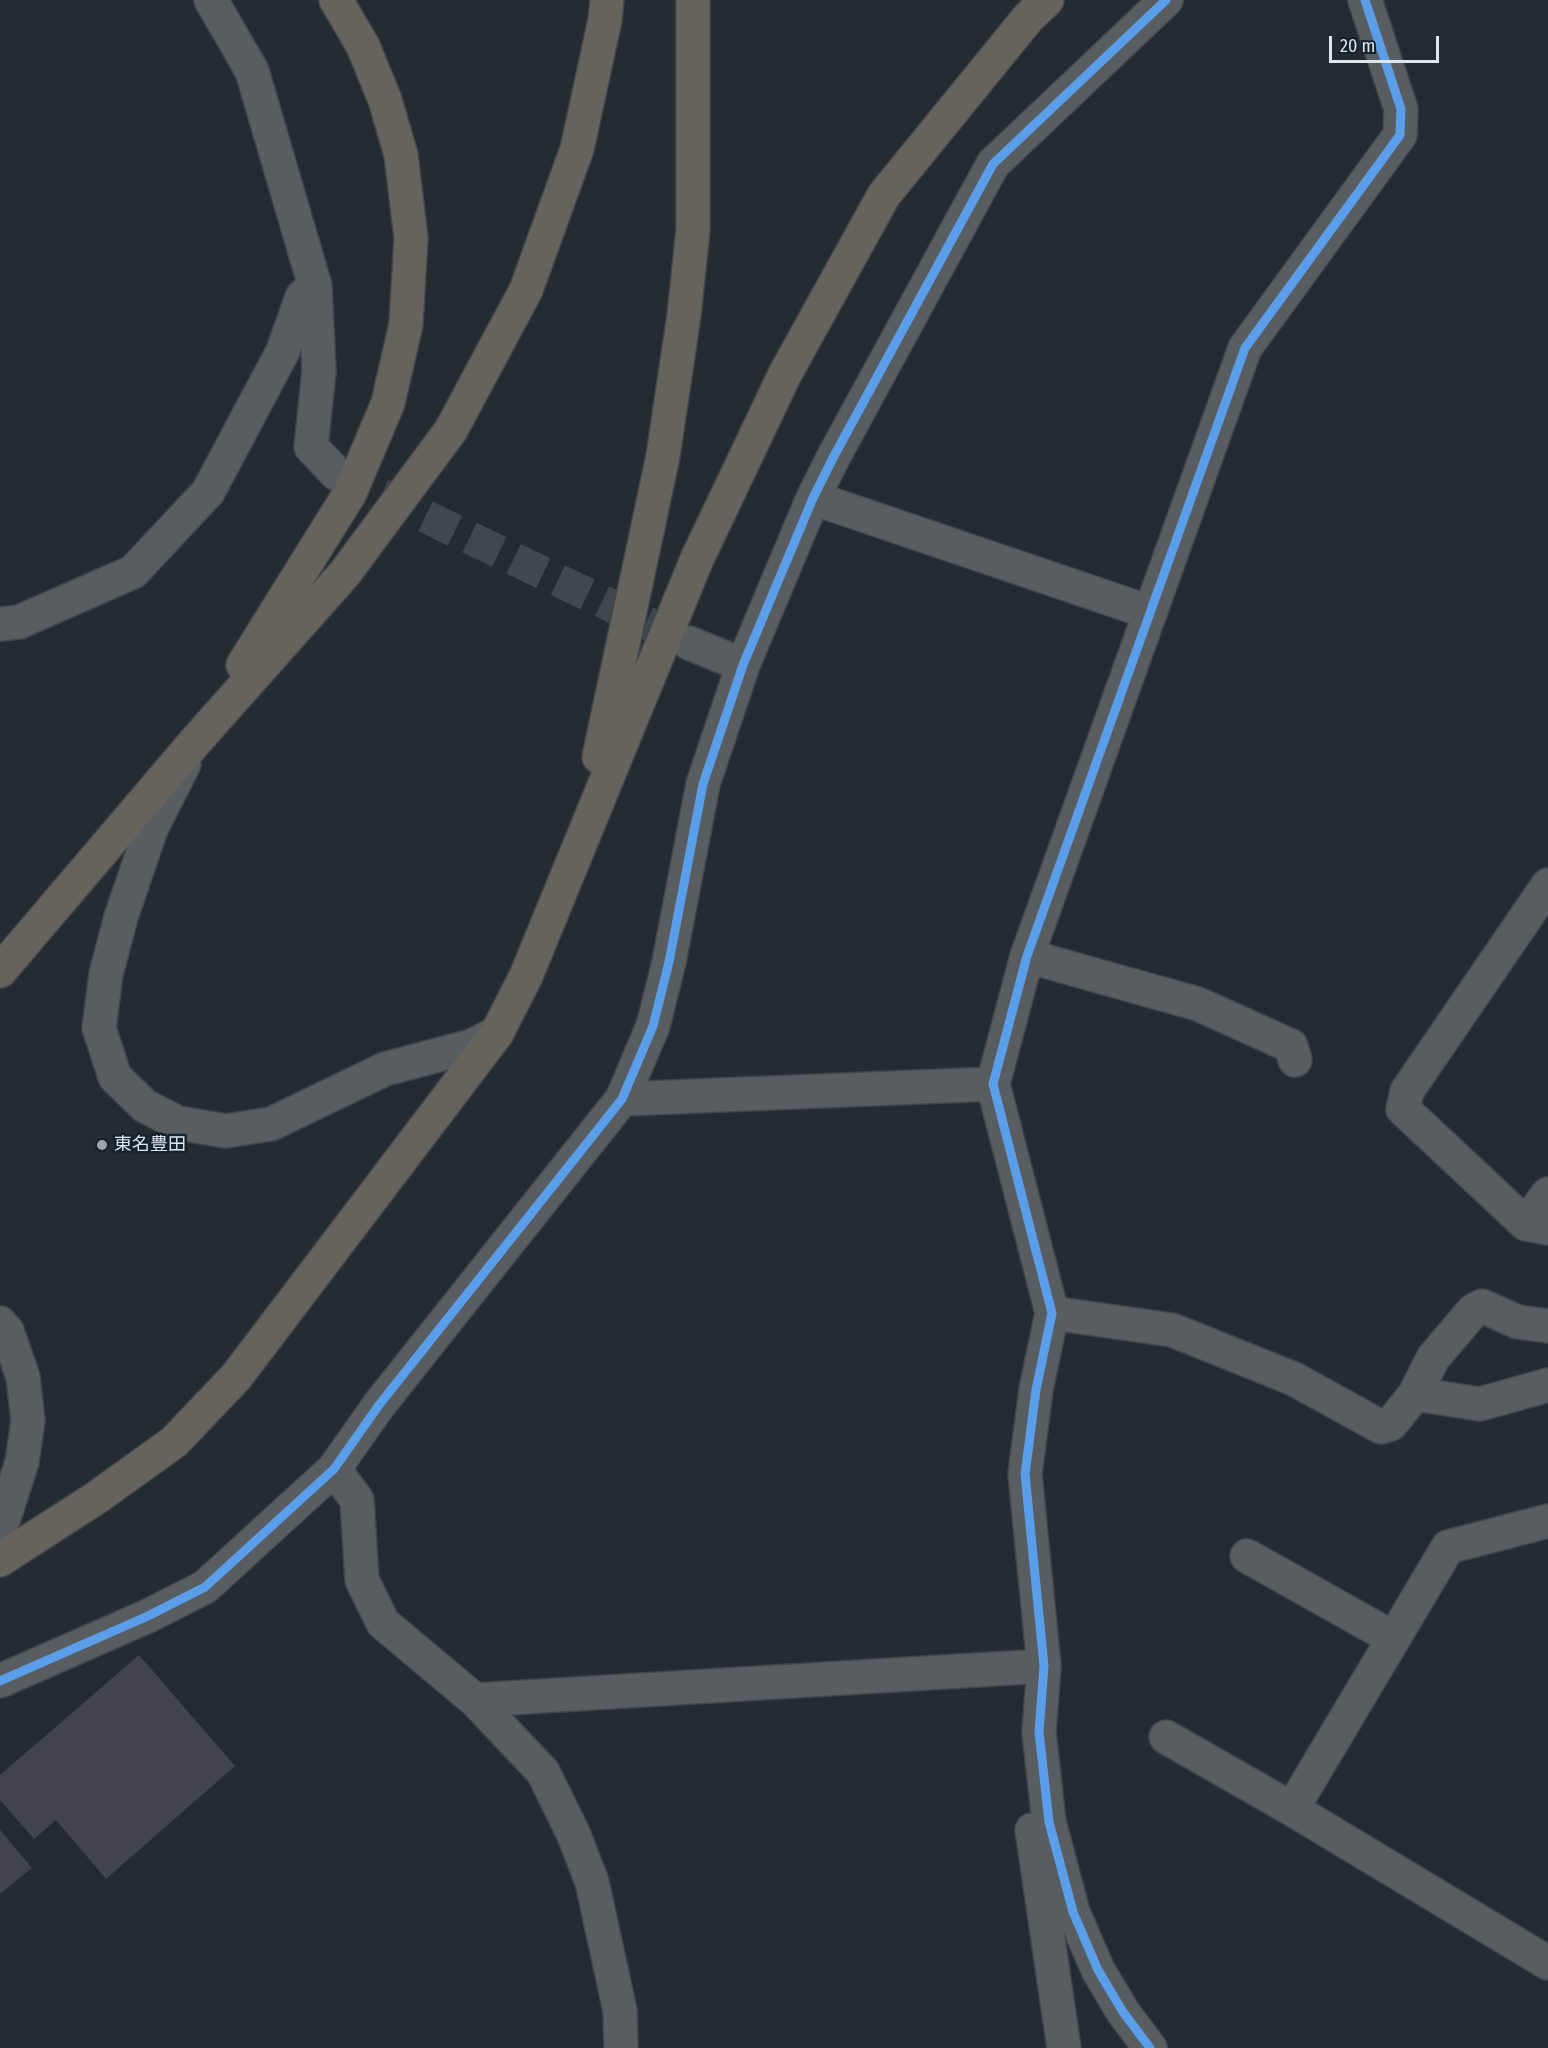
<!DOCTYPE html>
<html>
<head>
<meta charset="utf-8">
<style>
	body { margin:0 }
	#map { position:relative; width:1548px; height:2048px; overflow:hidden; background:#242b31; font-family:"Fira Sans Condensed",sans-serif }
	canvas { display:block }
	.scale { position:absolute; left:1329px; top:36px; width:110px; height:27px; box-sizing:border-box; border:3px solid #dee6ed; border-top:0; padding-left:8px; font-size:18px; line-height:21px; white-space:nowrap; color:#dee6ed; -webkit-text-stroke:4px #16222c; paint-order:stroke }
</style>
</head>
<body>
<div id="map">
<canvas width="1548" height="2048"></canvas>
<div class="scale">20 m</div>
</div>
<script>
const c = document.querySelector('canvas').getContext('2d');
c.lineJoin = 'round';
function paint(path, color) { c.fillStyle = color; c.fill(path, 'evenodd'); }
const shape = rows => new Path2D(rows.map(r => 'M' + r).join(''));
function trace(path, color, width, dash) { c.strokeStyle = color; c.lineWidth = width; c.lineCap = dash ? 'butt' : 'round'; c.setLineDash(dash || []); c.stroke(path); }
function label(font, color, halo, rows, align = 'center') {
  c.font = font + ' "Fira Sans Condensed","Noto Sans JP",sans-serif'; c.lineWidth = 5; c.setLineDash([]); c.textBaseline = 'middle'; c.strokeStyle = halo; c.fillStyle = color; for (const [text, x, y, turn = 0] of rows) {
    c.save(); c.translate(x, y); c.rotate((+turn || 0) * Math.PI / 180); c.textAlign = isNaN(turn) ? turn : align; if (halo) c.strokeText(text, 0, 0); c.fillText(text, 0, 0); c.restore();
  }
}
paint(shape([
	[139,1655,235,1766,106,1879,56,1820,34,1839,0,1800,0,1775],
	[0,1830,32,1868,0,1894]
]), '#42434d');
trace(shape([
	[337,474,689,643]
]), '#40474d', 33, [33, 16]);
const minor = shape([
	[315,286,319,371,311,447,337,474],
	[813,498,1149,612],
	[0,624,19,622,133,572,208,492,283,351,302,297,315,286,252,71,211,0],
	[689,643,743,665],
	[184,764,151,829,121,917,106,974,99,1028,115,1077,145,1106,178,1123,226,1131,271,1124,385,1069,472,1046,497,1033],
	[1548,885,1407,1091,1403,1109,1526,1224,1548,1228],
	[1027,956,1198,1004,1291,1046,1295,1060],
	[622,1099,993,1084],
	[1526,1224,1548,1194],
	[1052,1313,1172,1330,1294,1379,1381,1427,1391,1424,1415,1394,1433,1358,1473,1311,1482,1306,1518,1322,1548,1326],
	[0,1323,7,1331,23,1377,28,1421,22,1462,0,1530],
	[1415,1394,1480,1404,1548,1385],
	[334,1469,357,1500,362,1580,383,1623,475,1700,543,1772,573,1833,592,1882,620,2011,621,2048],
	[1548,1521,1448,1547,1292,1809,1548,1963],
	[1247,1556,1393,1638],
	[0,1681,148,1616,205,1587,334,1469,379,1405,622,1099,653,1026,669,962,703,784,743,665,813,498,834,456,993,164,1166,0],
	[475,1700,1044,1666],
	[1166,1737,1292,1809],
	[1032,1830,1064,2048],
	[1150,2048,1123,2012,1098,1970,1073,1912,1049,1822,1039,1732,1044,1666,1025,1474,1036,1390,1052,1313,993,1084,1027,956,1245,348,1400,135,1401,109,1365,0]
]);
const highway = shape([
	[243,665,350,493,388,403,406,324,411,238,401,155,385,100,363,46,336,0],
	[599,757,663,456,684,315,693,230,693,0],
	[0,971,194,743,345,573,451,430,526,290,577,149,605,20,607,0],
	[0,1560,96,1498,174,1442,236,1377,497,1033,526,976,697,559,785,374,884,195,1028,18,1047,0]
]);
trace(minor, '#40464b', 36);
trace(highway, '#40464b', 36);
trace(minor, '#585d62', 33);
trace(highway, '#65635c', 33);
trace(shape([
	[0,1681,148,1616,205,1587,334,1469,379,1405,622,1099,653,1026,669,962,703,784,743,665,813,498,834,456,993,164,1166,0],
	[1150,2048,1123,2012,1098,1970,1073,1912,1049,1822,1039,1732,1044,1666,1025,1474,1036,1390,1052,1313,993,1084,1027,956,1245,348,1400,135,1401,109,1365,0]
]), '#5a9eea', 9);
for (const [x, y, r, color] of [
	[102,1145,6,"#9da5ab"]
]) { const dot = new Path2D(); dot.arc(x, y, r, 0, 2 * Math.PI); c.fillStyle = color; c.fill(dot); trace(dot, '#16222c', 2); }
label('18px', '#dee6ed', '#16222c', [
	["東名豊田",114,1145]
], 'left');
</script>
</body>
</html>
